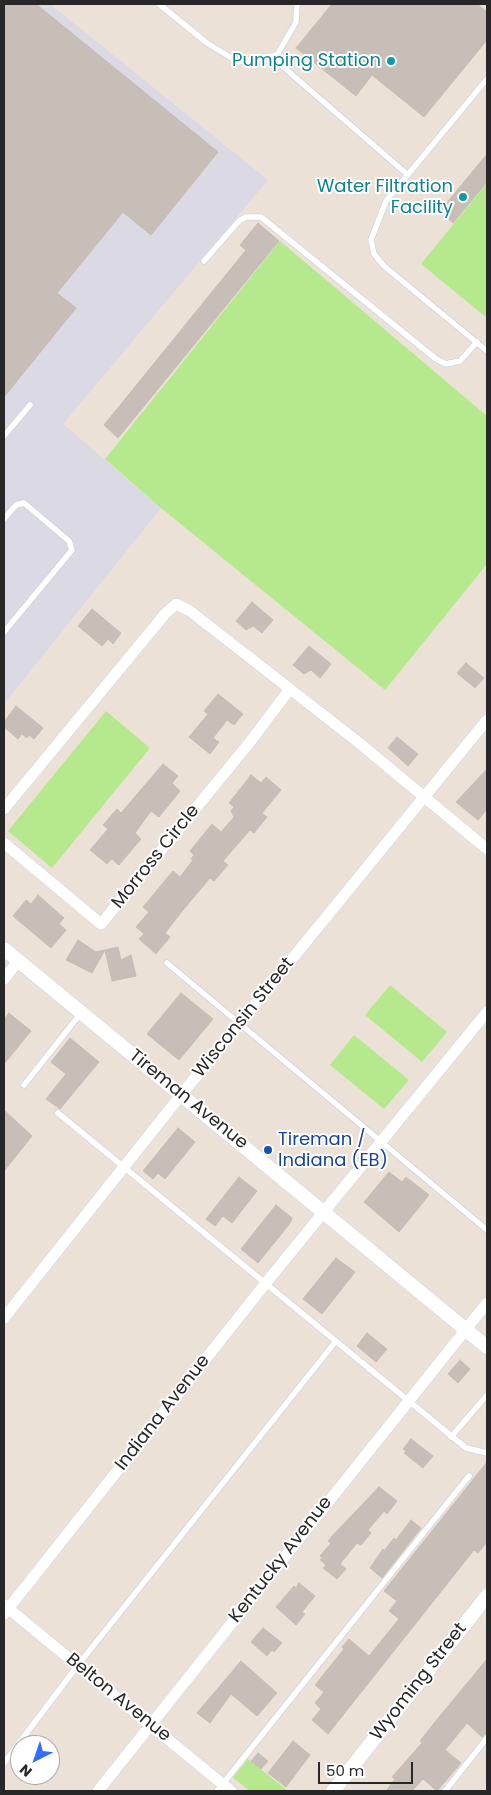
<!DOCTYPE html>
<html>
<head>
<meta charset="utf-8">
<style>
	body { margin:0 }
	#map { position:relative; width:491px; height:1795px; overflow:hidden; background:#ece1d7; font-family:Poppins,sans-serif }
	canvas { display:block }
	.frame { position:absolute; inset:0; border:5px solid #272727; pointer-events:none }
	.north { position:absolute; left:10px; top:1735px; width:50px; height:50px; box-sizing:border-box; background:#fff; border:1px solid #a9a9a9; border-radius:50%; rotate:221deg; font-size:14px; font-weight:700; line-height:20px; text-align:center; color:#272727 }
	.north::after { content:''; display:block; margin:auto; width:18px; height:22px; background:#316dff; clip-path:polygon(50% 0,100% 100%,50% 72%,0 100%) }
	.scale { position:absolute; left:318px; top:1762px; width:95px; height:22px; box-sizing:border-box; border:2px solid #272727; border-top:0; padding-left:6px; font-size:15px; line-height:18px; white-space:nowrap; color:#272727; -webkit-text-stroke:4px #fff; paint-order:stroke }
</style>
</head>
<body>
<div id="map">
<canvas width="491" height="1795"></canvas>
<div class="frame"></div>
<div class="north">N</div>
<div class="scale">50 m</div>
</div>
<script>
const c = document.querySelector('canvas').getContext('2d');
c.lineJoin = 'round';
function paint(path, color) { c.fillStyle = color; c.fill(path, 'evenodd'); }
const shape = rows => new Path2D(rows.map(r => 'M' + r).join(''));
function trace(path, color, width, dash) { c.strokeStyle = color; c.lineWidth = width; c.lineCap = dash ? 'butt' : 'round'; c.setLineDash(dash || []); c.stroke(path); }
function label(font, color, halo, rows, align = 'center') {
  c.font = font + ' Poppins,sans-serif'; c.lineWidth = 4; c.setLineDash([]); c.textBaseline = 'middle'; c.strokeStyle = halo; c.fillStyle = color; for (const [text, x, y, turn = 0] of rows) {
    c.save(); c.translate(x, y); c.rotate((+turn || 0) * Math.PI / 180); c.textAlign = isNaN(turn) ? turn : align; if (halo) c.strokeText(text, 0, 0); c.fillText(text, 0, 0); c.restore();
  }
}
paint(shape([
	[4,4,50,4,268,180,63,424,161,508,4,704]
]), '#dbd9e3');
paint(shape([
	[487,183,487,318,421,264],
	[280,241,487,416,487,564,385,690,161,508,105,459],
	[106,711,150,748,52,868,8,831],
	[390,985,447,1032,422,1062,365,1015],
	[354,1035,409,1080,384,1109,330,1065],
	[248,1759,288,1791,250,1791,233,1778]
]), '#b6e88e');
const building = shape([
	[4,4,36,4,218,152,151,235,123,212,57,293,76,308,4,397,4,4],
	[332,4,477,4,487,12,487,40,424,117,372,75,356,96,296,48,332,4],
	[487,154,487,182,453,223,440,211,487,154],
	[258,223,279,241,118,438,104,425,246,250,240,245,258,223],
	[252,602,273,620,262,633,253,626,246,630,236,621,252,602],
	[92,609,121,633,113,644,108,639,102,646,78,626,92,609],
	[309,646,331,664,320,678,311,670,304,674,293,665,309,646],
	[466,663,484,678,475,688,457,673,466,663],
	[218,694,243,714,234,725,227,720,213,738,219,742,210,754,189,737,208,714,204,711,218,694],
	[16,706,43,728,34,739,29,735,27,738,22,734,18,739,4,727,4,722,16,706],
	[397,737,418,754,408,766,388,748,397,737],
	[163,764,178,776,172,783,180,791,159,817,151,811,135,833,141,839,119,865,112,859,107,864,90,850,108,829,103,825,117,809,121,813,163,764],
	[487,769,487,809,478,820,456,802,487,769],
	[251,775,261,783,266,777,281,790,262,813,267,817,254,833,250,830,223,861,228,865,214,881,210,878,183,910,165,933,170,937,156,954,139,939,144,934,136,927,149,912,143,907,173,871,180,877,193,860,191,859,194,855,190,851,212,824,221,832,234,817,231,811,234,807,229,803,251,775],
	[38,895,64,918,59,924,66,930,51,948,13,916,26,900,31,904,38,895],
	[78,940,96,952,118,947,121,960,131,955,136,976,112,981,105,950,92,973,66,960,78,940],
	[181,993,213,1019,179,1060,147,1034,181,993],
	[9,1013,31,1031,4,1064,4,1020,9,1013],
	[70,1038,99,1062,60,1109,46,1099,66,1074,51,1062,70,1038],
	[4,1110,32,1136,4,1171,4,1110],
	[178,1128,195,1142,165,1179,158,1173,153,1179,143,1171,178,1128],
	[389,1172,402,1182,406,1177,429,1195,399,1232,364,1202,389,1172],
	[239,1177,257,1191,232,1223,223,1216,215,1226,206,1219,239,1177],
	[276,1205,292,1218,291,1222,258,1263,241,1249,276,1205],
	[336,1258,355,1272,322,1314,303,1299,336,1258],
	[367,1333,387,1349,376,1362,357,1346,367,1333],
	[460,1360,470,1369,458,1383,448,1374,460,1360],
	[411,1439,433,1456,423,1468,404,1453,406,1451,403,1449,411,1439],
	[487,1462,487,1542,478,1553,474,1550,328,1734,312,1720,321,1709,315,1703,324,1692,315,1685,344,1649,342,1647,349,1639,369,1656,399,1619,389,1611,397,1601,384,1591,487,1462],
	[379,1487,397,1501,387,1514,384,1511,368,1530,371,1533,361,1545,357,1543,340,1564,346,1569,337,1579,323,1568,326,1565,320,1560,322,1557,320,1556,331,1543,328,1541,334,1534,379,1487],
	[411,1520,421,1528,382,1578,370,1568,383,1549,384,1551,394,1538,396,1540,411,1520],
	[299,1583,315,1596,302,1612,305,1614,296,1625,276,1607,294,1586,296,1588,299,1583],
	[263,1628,282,1643,274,1652,272,1650,267,1656,251,1642,263,1628],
	[487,1659,487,1733,482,1737,467,1723,445,1750,461,1763,437,1791,423,1779,412,1791,386,1791,395,1779,392,1777,422,1743,420,1741,435,1722,487,1659],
	[241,1661,277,1693,257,1716,231,1694,210,1723,197,1713,241,1661],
	[293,1741,310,1755,286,1787,268,1773,293,1741],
	[258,1753,268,1761,261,1769,251,1761,258,1753]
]);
paint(building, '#c7beb7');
trace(building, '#c7bdb1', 1);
const service = shape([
	[159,4,207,43,238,62,277,55],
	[297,4,296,22,277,55,281,65,408,175],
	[487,79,386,201,371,240,374,254,384,266,487,351],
	[204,261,239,221,246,217,261,217,436,359,446,364,460,361,477,342],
	[4,436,30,405],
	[4,519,16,505,24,503,69,541,72,550,4,632],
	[167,963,487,1230],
	[24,1085,81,1013],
	[58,1113,466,1448,487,1453],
	[451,1437,487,1395],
	[4,1763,78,1665,336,1341],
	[217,1791,469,1476],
	[445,1791,487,1738]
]);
const minor = shape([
	[4,809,165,614,176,604,190,611,358,742,487,849],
	[4,843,101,924,250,742,289,690],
	[4,979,18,961],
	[4,1318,181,1095,487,720],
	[4,1605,231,1791],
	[4,1614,265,1284,487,1012],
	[98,1791,487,1303]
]);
const tertiary = shape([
	[4,949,487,1347],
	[333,1791,487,1596]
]);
trace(service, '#cdd3e2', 7);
trace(minor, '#cdd3e2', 12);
trace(tertiary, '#cdd3e2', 15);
trace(service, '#fff', 5.5);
trace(minor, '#fff', 11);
trace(tertiary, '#fff', 14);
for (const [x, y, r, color] of [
	[391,61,5,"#0f9aa8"],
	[463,197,5,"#0f9aa8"],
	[268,1150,5,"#1a4fb4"]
]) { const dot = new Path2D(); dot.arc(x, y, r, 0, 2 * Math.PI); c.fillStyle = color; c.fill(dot); trace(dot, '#fff', 2); }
label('18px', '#0d838f', '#fff', [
	["Pumping Station",381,61],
	["Water Filtration",453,187],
	["Facility",453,208]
], 'right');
label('18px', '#272727', '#fff', [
	["Morross Circle",156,857,-51],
	["Wisconsin Street",244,1018,-51],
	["Tireman Avenue",188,1100,39],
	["Indiana Avenue",163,1413,-52],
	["Kentucky Avenue",281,1560,-52],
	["Wyoming Street",419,1682,-52],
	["Belton Avenue",118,1698,39]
]);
label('18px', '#164399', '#fff', [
	["Tireman /",278,1140],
	["Indiana (EB)",278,1161]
], 'left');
</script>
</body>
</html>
